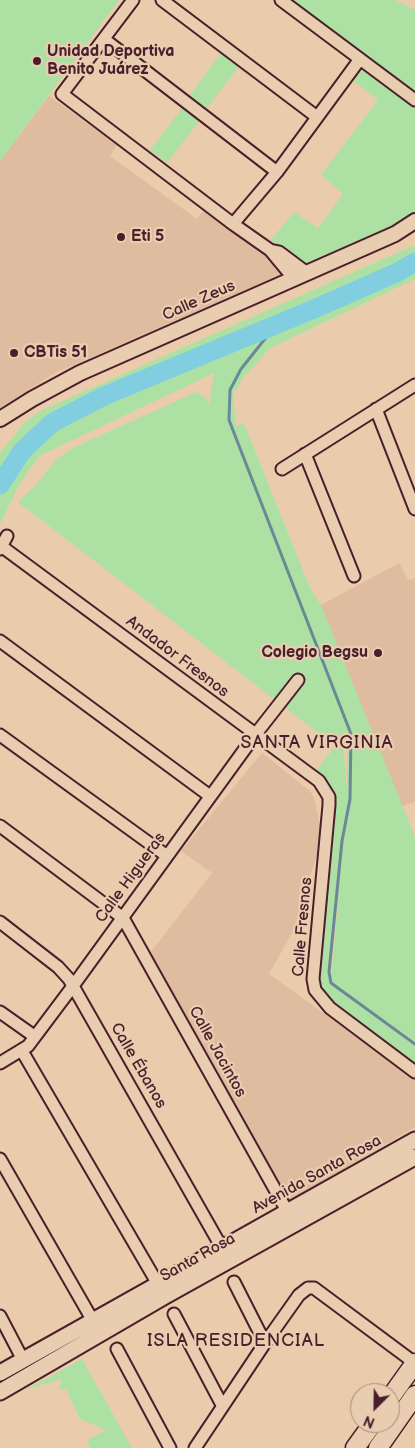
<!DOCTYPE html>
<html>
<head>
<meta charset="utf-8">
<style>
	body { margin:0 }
	#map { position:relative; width:415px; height:1448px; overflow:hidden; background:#eacbac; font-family:"Balsamiq Sans",sans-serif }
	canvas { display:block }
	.north { position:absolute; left:350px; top:1383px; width:50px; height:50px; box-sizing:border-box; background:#e9cdb0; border:1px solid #a9877b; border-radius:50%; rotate:203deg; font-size:14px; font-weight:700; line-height:20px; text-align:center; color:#4a1f2b }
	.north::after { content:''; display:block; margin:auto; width:18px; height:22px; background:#4a1f2b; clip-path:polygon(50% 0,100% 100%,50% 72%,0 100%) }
</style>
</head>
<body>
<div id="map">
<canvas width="415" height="1448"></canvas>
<div class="north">N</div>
</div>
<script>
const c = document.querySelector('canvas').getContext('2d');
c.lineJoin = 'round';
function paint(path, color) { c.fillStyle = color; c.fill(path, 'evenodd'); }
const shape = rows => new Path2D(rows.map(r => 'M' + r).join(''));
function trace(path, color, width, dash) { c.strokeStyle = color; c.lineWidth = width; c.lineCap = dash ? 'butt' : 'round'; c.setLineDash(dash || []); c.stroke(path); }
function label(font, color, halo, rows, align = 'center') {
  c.font = font + ' "Balsamiq Sans",sans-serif'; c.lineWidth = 4.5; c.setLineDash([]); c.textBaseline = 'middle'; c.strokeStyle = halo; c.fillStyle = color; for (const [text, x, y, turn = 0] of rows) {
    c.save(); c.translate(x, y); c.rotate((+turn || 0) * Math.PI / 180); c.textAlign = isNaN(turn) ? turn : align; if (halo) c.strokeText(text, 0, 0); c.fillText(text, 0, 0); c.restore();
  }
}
paint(shape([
	[49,96,117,145,110,156,197,219,204,210,268,255,284,273,55,373,0,408,0,161],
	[399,563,408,580,415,578,415,802,402,806,321,605],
	[262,753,310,791,314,798,320,825,317,855,293,931,269,974,415,1079,415,1127,289,1201,150,953,212,873,181,851]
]), '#dfbc9f');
paint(shape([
	[0,0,119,0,0,161],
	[289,0,395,0,415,10,415,92],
	[222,52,240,65,207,108,189,96],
	[361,64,415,107,415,211,390,229,307,267,271,240,294,212,318,228,343,194,321,175,378,100,351,79],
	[183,107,200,120,167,163,150,150],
	[415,245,415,279,270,348,243,378,233,395,236,426,244,423,311,590,321,605,415,837,415,1041,346,994,415,1046,415,1066,315,990,329,797,317,770,335,746,18,502,34,487,57,459,71,449,196,392,205,397,209,404,214,373,41,455,30,468,17,489,0,524,0,453,24,423,42,410],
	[342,731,347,745,347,790,347,789],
	[341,839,343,840,331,981,329,972],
	[82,1359,132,1448,90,1448,87,1440,106,1430,80,1419,66,1389,59,1389,62,1379,25,1390]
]), '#ade1a3');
trace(shape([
	[276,325,241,369,230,390,229,420,351,734,350,799,342,841,329,972,331,983,415,1044]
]), '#6b8898', 3);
trace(shape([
	[0,485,22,451,52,423,104,396,321,306,398,272,415,262]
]), '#81cee0', 19);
const minor = shape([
	[133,0,62,94,233,224,270,250,294,279],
	[162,0,317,117],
	[281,0,415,100],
	[104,39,277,172],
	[233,224,277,172,360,59],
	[270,250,279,252,307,273],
	[376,409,415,509],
	[305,454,354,576],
	[282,469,415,385],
	[1,546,319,781,329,797,329,805,313,979,315,990,330,1008,415,1072],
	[0,549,7,536],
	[0,641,210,796],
	[0,735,167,856],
	[0,826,123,918,291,1218],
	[0,922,58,967,69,979,222,1248],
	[0,1012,34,1036],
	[22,1051,162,1291],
	[0,1063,28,1046,73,986,255,735,298,680],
	[0,1159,93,1321],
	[234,1282,265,1343],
	[174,1314,222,1405],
	[0,1316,23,1360],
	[117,1349,170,1448],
	[195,1448,265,1343,299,1295,308,1288,314,1288,415,1363]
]);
const tertiary = shape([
	[0,419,32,399,80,373,395,234,415,221]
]);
const secondary = shape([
	[0,1373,415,1140],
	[0,1392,165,1296,415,1157]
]);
const primary = shape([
	[390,1398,415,1363],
	[355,1448,373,1423],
	[378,1448,415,1395]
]);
trace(minor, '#4a1f2b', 15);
trace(tertiary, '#4a1f2b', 18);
trace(secondary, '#4a1f2b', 19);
trace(primary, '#4a1f2b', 21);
trace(minor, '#e9cdb0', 11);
trace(tertiary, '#e9cdb0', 14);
trace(secondary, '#e9cdb0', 15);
trace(primary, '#e9cdb0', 18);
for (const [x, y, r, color] of [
	[37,61,5,"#4a1f2b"],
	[121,237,5,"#4a1f2b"],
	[14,353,5,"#4a1f2b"],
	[378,653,5,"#4a1f2b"]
]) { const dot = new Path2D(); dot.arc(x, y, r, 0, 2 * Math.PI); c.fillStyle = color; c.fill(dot); trace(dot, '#e9cdb0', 2); }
label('bold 16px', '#4a1f2b', '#e9cdb0', [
	["Unidad Deportiva",47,52],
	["Benito Juárez",47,70],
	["Eti 5",131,237],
	["CBTis 51",24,353],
	["Colegio Begsu",368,653,"right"]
], 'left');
label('16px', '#4a1f2b', '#e9cdb0', [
	["Calle Zeus",199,301,-24],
	["Andador Fresnos",177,657,37],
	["Calle Higueras",131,878,-54],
	["Calle Fresnos",303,927,-85],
	["Calle Jacintos",217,1052,61],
	["Calle Ébanos",138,1066,60],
	["Avenida Santa Rosa",317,1175,-29],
	["Santa Rosa",198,1258,-29]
]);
c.letterSpacing = '1px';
label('18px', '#4a1f2b', '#e9cdb0', [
	["SANTA VIRGINIA",317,743],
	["ISLA RESIDENCIAL",236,1341]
]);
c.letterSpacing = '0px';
</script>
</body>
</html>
